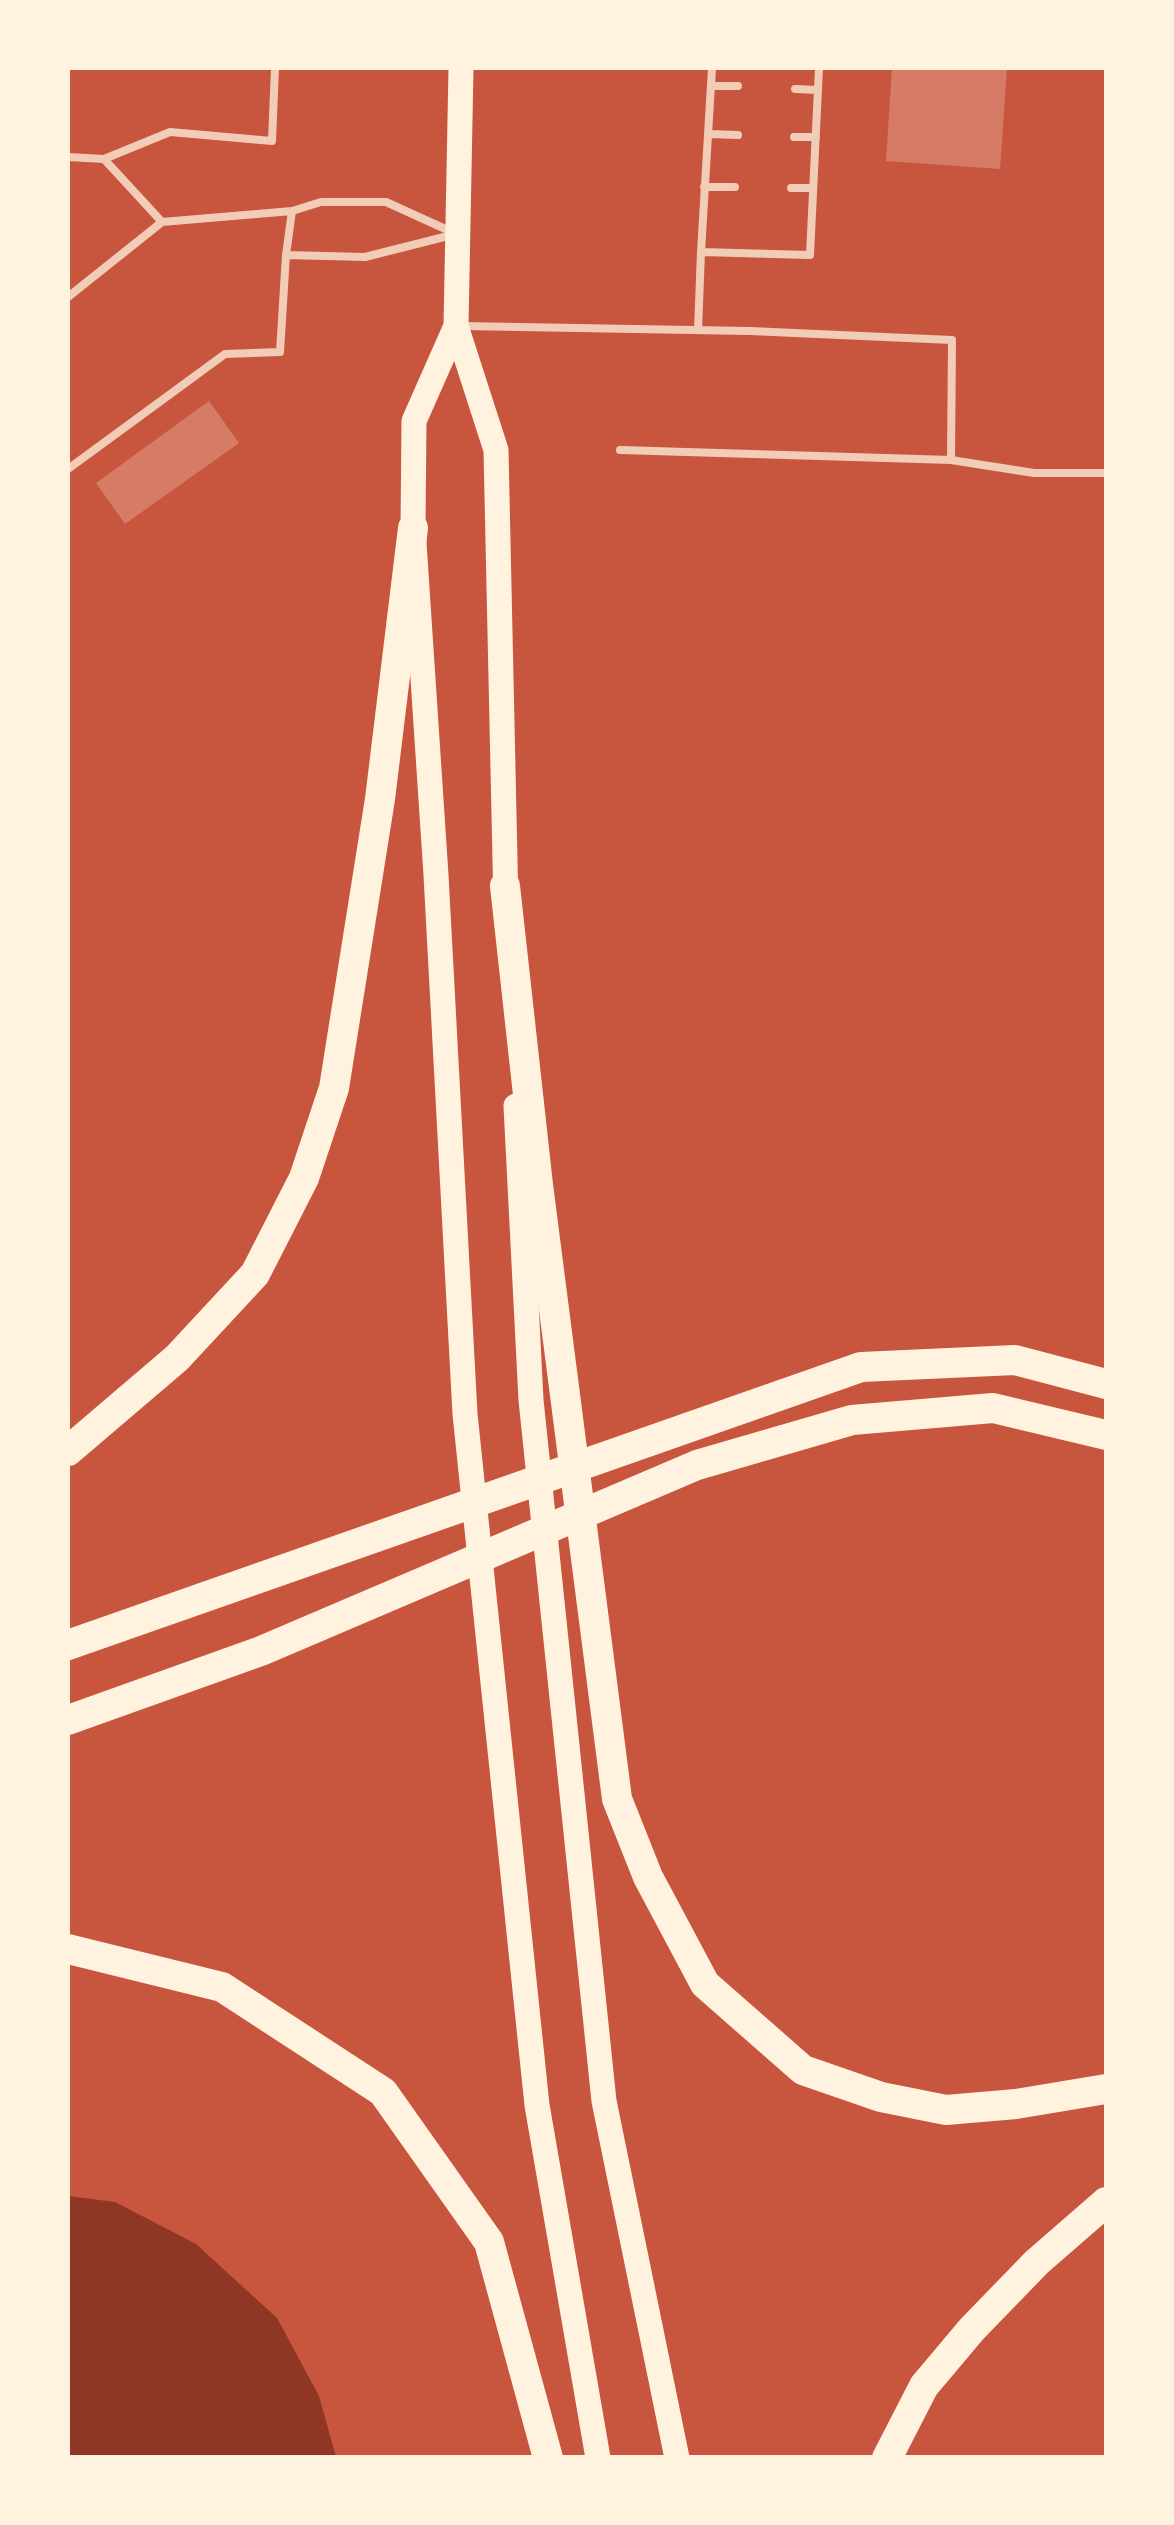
<!DOCTYPE html>
<html>
<head>
<meta charset="utf-8">
<style>
	body { margin:0 }
	#map { position:relative; width:1174px; height:2525px; overflow:hidden; background:#c8553d; font-family:Roboto,sans-serif }
	canvas { display:block }
	.frame { position:absolute; inset:0; border:70px solid #fff3e0; pointer-events:none }
</style>
</head>
<body>
<div id="map">
<canvas width="1174" height="2525"></canvas>
<div class="frame"></div>
</div>
<script>
const c = document.querySelector('canvas').getContext('2d');
c.lineJoin = 'round';
function paint(path, color) { c.fillStyle = color; c.fill(path, 'evenodd'); }
const shape = rows => new Path2D(rows.map(r => 'M' + r).join(''));
function trace(path, color, width, dash) { c.strokeStyle = color; c.lineWidth = width; c.lineCap = dash ? 'butt' : 'round'; c.setLineDash(dash || []); c.stroke(path); }
paint(shape([
	[68,2196,115,2202,196,2244,277,2318,319,2396,336,2457,68,2457]
]), '#8f3625');
paint(shape([
	[892,68,1007,68,1000,169,886,161],
	[209,401,239,443,125,524,96,483]
]), '#d67c66');
trace(shape([
	[712,68,701,252,810,255,819,68],
	[711,86,738,86],
	[795,89,818,90],
	[708,134,738,135],
	[794,137,816,137],
	[68,157,104,159,170,132,272,141,275,68],
	[104,159,162,222],
	[704,187,735,187],
	[791,188,813,188],
	[286,255,292,211],
	[68,297,162,222,292,211,321,202,386,202,452,232],
	[462,326,750,331,952,340,951,460,620,450],
	[698,330,701,252],
	[951,460,1034,473,1106,473],
	[68,469,225,354,280,352,286,255,365,257,452,235]
]), '#f1ccb7', 8);
trace(shape([
	[461,68,456,326,496,450,506,906],
	[456,326,414,421,413,528,436,875,465,1414,537,2105,598,2458],
	[516,1106,531,1400,604,2101,677,2458]
]), '#fff3e0', 25);
trace(shape([
	[505,886,538,1185,617,1799,648,1877,705,1984,803,2070,881,2097,946,2110,1016,2104,1106,2089],
	[68,1451,177,1358,255,1274,304,1178,334,1088,380,799,413,528],
	[68,1645,861,1367,1015,1360,1106,1384],
	[68,1720,261,1651,697,1465,852,1420,993,1408,1106,1435],
	[68,1949,222,1987,383,2092,489,2242,548,2458],
	[887,2458,924,2386,972,2329,1037,2262,1106,2202]
]), '#fff3e0', 30);
</script>
</body>
</html>
